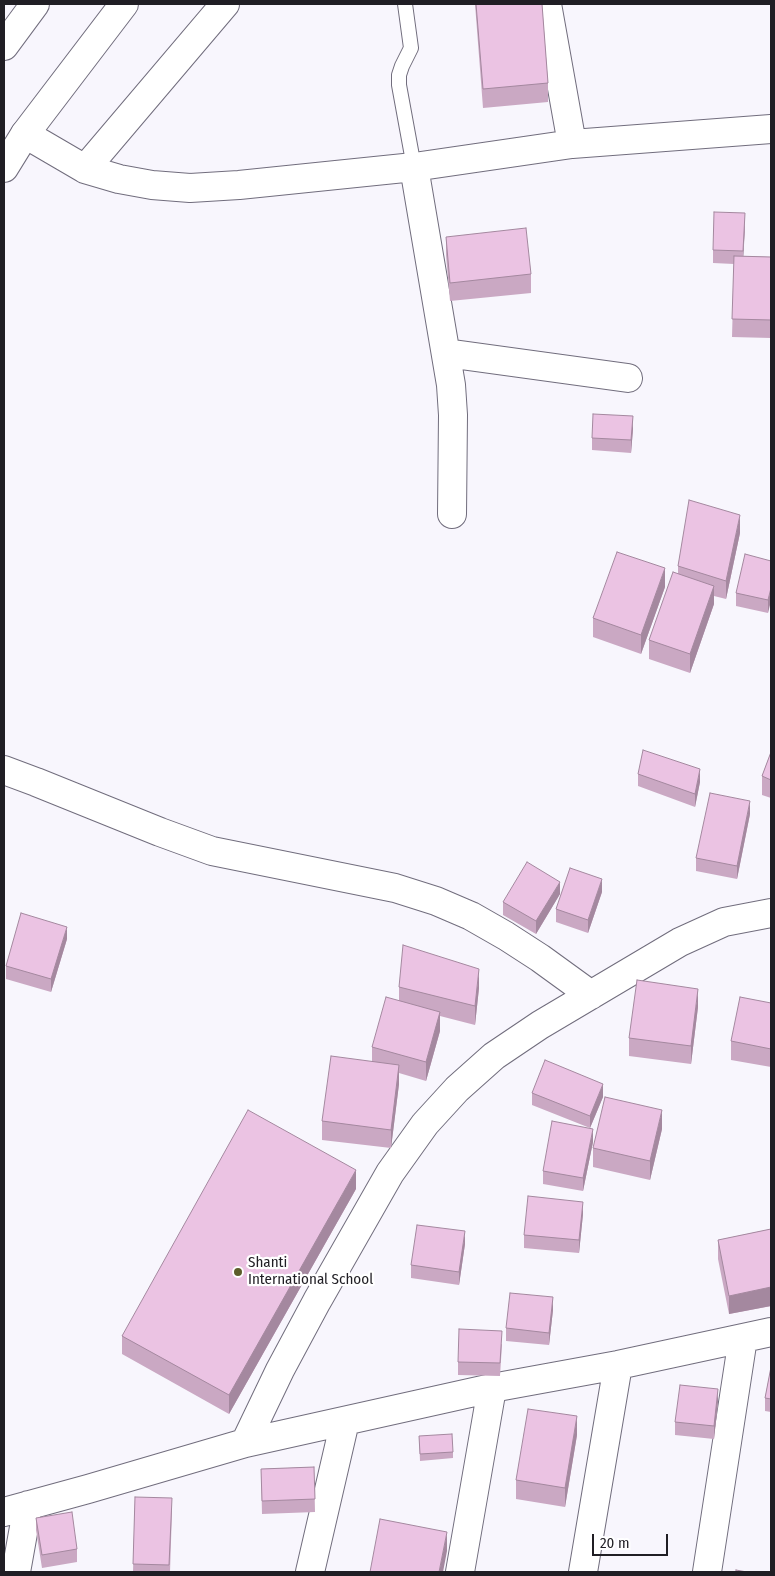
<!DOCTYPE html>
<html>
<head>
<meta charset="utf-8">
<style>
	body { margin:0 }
	#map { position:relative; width:775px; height:1576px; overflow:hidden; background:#f8f6fd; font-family:"Fira Sans Condensed",sans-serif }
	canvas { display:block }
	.frame { position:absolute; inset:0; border:5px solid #201e24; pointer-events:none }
	.scale { position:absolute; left:592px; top:1534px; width:76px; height:22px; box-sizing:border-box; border:2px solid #201e24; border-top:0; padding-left:6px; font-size:15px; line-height:18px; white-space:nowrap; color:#201e24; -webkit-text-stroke:4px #fff; paint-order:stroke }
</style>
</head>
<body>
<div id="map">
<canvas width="775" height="1576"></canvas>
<div class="frame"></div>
<div class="scale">20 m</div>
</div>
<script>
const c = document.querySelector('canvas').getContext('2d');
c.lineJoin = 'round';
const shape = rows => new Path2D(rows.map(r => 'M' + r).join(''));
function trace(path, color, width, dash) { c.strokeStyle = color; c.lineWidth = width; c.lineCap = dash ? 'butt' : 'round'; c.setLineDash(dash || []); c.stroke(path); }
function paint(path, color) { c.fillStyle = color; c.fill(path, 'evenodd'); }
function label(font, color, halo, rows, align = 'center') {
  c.font = font + ' "Fira Sans Condensed",sans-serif'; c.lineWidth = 4.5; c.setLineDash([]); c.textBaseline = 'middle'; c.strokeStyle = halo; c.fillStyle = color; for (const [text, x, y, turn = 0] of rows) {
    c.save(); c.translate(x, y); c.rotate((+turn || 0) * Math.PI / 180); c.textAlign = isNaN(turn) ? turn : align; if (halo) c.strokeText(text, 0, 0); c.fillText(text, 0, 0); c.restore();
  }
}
const lane = shape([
	[405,4,411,48,402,66,399,75,399,85,414,167]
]);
const street = shape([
	[547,4,572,144],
	[25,134,85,169,119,179,152,185,190,188,239,185,414,167,572,144,771,129],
	[414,167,451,385,453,415,452,514],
	[85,169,225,4],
	[446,353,628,378],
	[4,770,36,782,160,832,212,851,395,888,436,901,471,916,506,936,540,958,591,995],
	[245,1443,280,1370,317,1301,390,1173,425,1124,457,1089,494,1056,540,1025,680,942,724,922,771,913],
	[4,1512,88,1489,245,1443,492,1388,618,1365,771,1332],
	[16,1572,28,1505],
	[310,1572,345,1421],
	[460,1572,492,1388],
	[583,1572,618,1365],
	[707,1572,743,1338]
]);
const secondary = shape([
	[4,46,35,4],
	[4,168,25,134,124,4]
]);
trace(lane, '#716d7d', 16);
trace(street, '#716d7d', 30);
trace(secondary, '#716d7d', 30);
trace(lane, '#fff', 14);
trace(street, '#fff', 28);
trace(secondary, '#fff', 28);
paint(shape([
	[475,4,542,4,548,83,548,102,483,108],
	[745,226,743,256,771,257,771,338,732,337,734,264,713,263,713,250],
	[446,237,531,274,531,293,450,301,446,255],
	[633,429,631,453,592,450,592,438],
	[740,533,726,599,714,596,714,604,690,673,649,659,649,640,678,574,678,566],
	[771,561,768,613,736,606,736,593],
	[665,587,641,654,593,637,593,618],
	[771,752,771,798,762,795,762,776],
	[638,774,700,782,695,807,638,786],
	[750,814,737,879,696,871,696,858],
	[602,892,588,933,556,922,556,909],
	[560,894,536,934,503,915,503,902],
	[67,939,51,992,6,979,6,966],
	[399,987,479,988,475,1025,440,1016,440,1031,426,1081,399,1073,399,1084,391,1148,322,1140,322,1121,372,1061,372,1047,399,1000],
	[771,1003,771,1067,731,1060,731,1041],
	[698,1007,691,1064,629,1056,629,1038],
	[532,1093,603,1097,590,1128,532,1105],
	[662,1129,650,1180,593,1167,593,1148],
	[593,1142,583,1191,543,1184,543,1171],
	[356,1189,229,1414,122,1354,122,1336],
	[583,1214,579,1253,524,1248,524,1235],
	[771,1229,771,1306,729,1314,718,1259,718,1240],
	[465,1244,459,1285,411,1278,411,1265],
	[553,1310,549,1345,506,1341,506,1328],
	[502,1344,500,1376,458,1375,458,1362],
	[771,1367,771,1412,765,1411,765,1398],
	[718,1402,714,1439,675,1435,675,1422],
	[577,1435,565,1507,516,1499,516,1480],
	[419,1436,453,1452,453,1458,420,1461],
	[314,1467,315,1512,262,1514,261,1469],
	[135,1497,172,1511,170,1572,133,1572],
	[36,1518,77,1549,77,1562,42,1568,36,1530]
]), '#caa8c3');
paint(shape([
	[745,213,745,226,743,264,743,251],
	[633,416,633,429,631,453,631,440],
	[740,515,740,533,726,599,726,581],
	[665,568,665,587,641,654,641,635],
	[714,586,714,604,690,673,690,654],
	[771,588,771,601,768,613,768,600],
	[700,769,700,782,695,807,695,794],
	[750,801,750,814,737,879,737,866],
	[602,879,602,892,588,933,588,920],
	[560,882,560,894,536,934,536,921],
	[67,927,67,939,51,992,51,979],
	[479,969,479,988,475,1025,475,1006],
	[698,989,698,1007,691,1064,691,1046],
	[440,1012,440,1031,426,1081,426,1062],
	[399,1065,399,1084,391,1148,391,1130],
	[603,1084,603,1097,590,1128,590,1116],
	[662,1110,662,1129,650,1180,650,1161],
	[593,1129,593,1142,583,1191,583,1178],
	[356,1170,356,1189,229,1414,229,1395],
	[583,1202,583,1214,579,1253,579,1240],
	[465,1231,465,1244,459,1285,459,1272],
	[771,1287,771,1306,729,1314,729,1296],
	[553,1297,553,1310,549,1345,549,1333],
	[718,1389,718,1402,714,1439,714,1426],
	[577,1416,577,1435,565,1507,565,1488],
	[447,1532,447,1551,443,1572,439,1572]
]), '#a4889f');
const building = shape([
	[476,4,542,4,548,83,483,89,476,4],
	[714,212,745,213,743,251,713,250,714,212],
	[526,228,531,274,450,283,446,237,526,228],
	[734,256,771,257,771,320,732,319,734,256],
	[593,414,633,416,631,440,592,438,593,414],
	[689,500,740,515,726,581,678,566,689,500],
	[617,552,665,568,641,635,593,618,617,552],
	[745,554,771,561,771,588,768,600,736,593,745,554],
	[673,572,714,586,690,654,649,640,673,572],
	[643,750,700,769,695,794,638,774,643,750],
	[771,752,771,780,762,776,771,752],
	[710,793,750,801,737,866,696,858,710,793],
	[527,862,560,882,536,921,503,902,527,862],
	[570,868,602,879,588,920,556,909,570,868],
	[21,913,67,927,51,979,6,966,21,913],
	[403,945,479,969,475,1006,399,987,403,945],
	[637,980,698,989,691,1046,629,1038,637,980],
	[386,997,440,1012,426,1062,372,1047,386,997],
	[740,997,771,1003,771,1049,731,1041,740,997],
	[331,1056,399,1065,391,1130,322,1121,331,1056],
	[545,1060,603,1084,590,1116,532,1093,545,1060],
	[605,1097,662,1110,650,1161,593,1148,605,1097],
	[248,1110,356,1170,229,1395,122,1336,248,1110],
	[552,1121,593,1129,583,1178,543,1171,552,1121],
	[528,1196,583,1202,579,1240,524,1235,528,1196],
	[417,1225,465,1231,459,1272,411,1265,417,1225],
	[771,1229,771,1287,729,1296,718,1240,771,1229],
	[510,1293,553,1297,549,1333,506,1328,510,1293],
	[459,1329,502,1331,500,1363,458,1362,459,1329],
	[771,1367,771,1399,765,1398,771,1367],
	[680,1385,718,1389,714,1426,675,1422,680,1385],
	[528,1409,577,1416,565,1488,516,1480,528,1409],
	[452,1434,453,1452,420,1454,419,1436,452,1434],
	[314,1467,315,1499,262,1501,261,1469,314,1467],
	[135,1497,172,1498,169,1565,133,1564,135,1497],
	[72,1512,77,1549,42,1555,36,1518,72,1512],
	[380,1519,447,1532,439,1572,370,1572,380,1519],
	[736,1570,747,1572,736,1572,736,1570]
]);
paint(building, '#ebc3e3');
trace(building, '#a4889f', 1);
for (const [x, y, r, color] of [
	[238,1272,5,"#5c5d2a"]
]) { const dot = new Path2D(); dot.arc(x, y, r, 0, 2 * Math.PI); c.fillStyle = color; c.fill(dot); trace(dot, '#fff', 2); }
label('15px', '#201e24', '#fff', [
	["Shanti",248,1263],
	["International School",248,1280]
], 'left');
</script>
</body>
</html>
